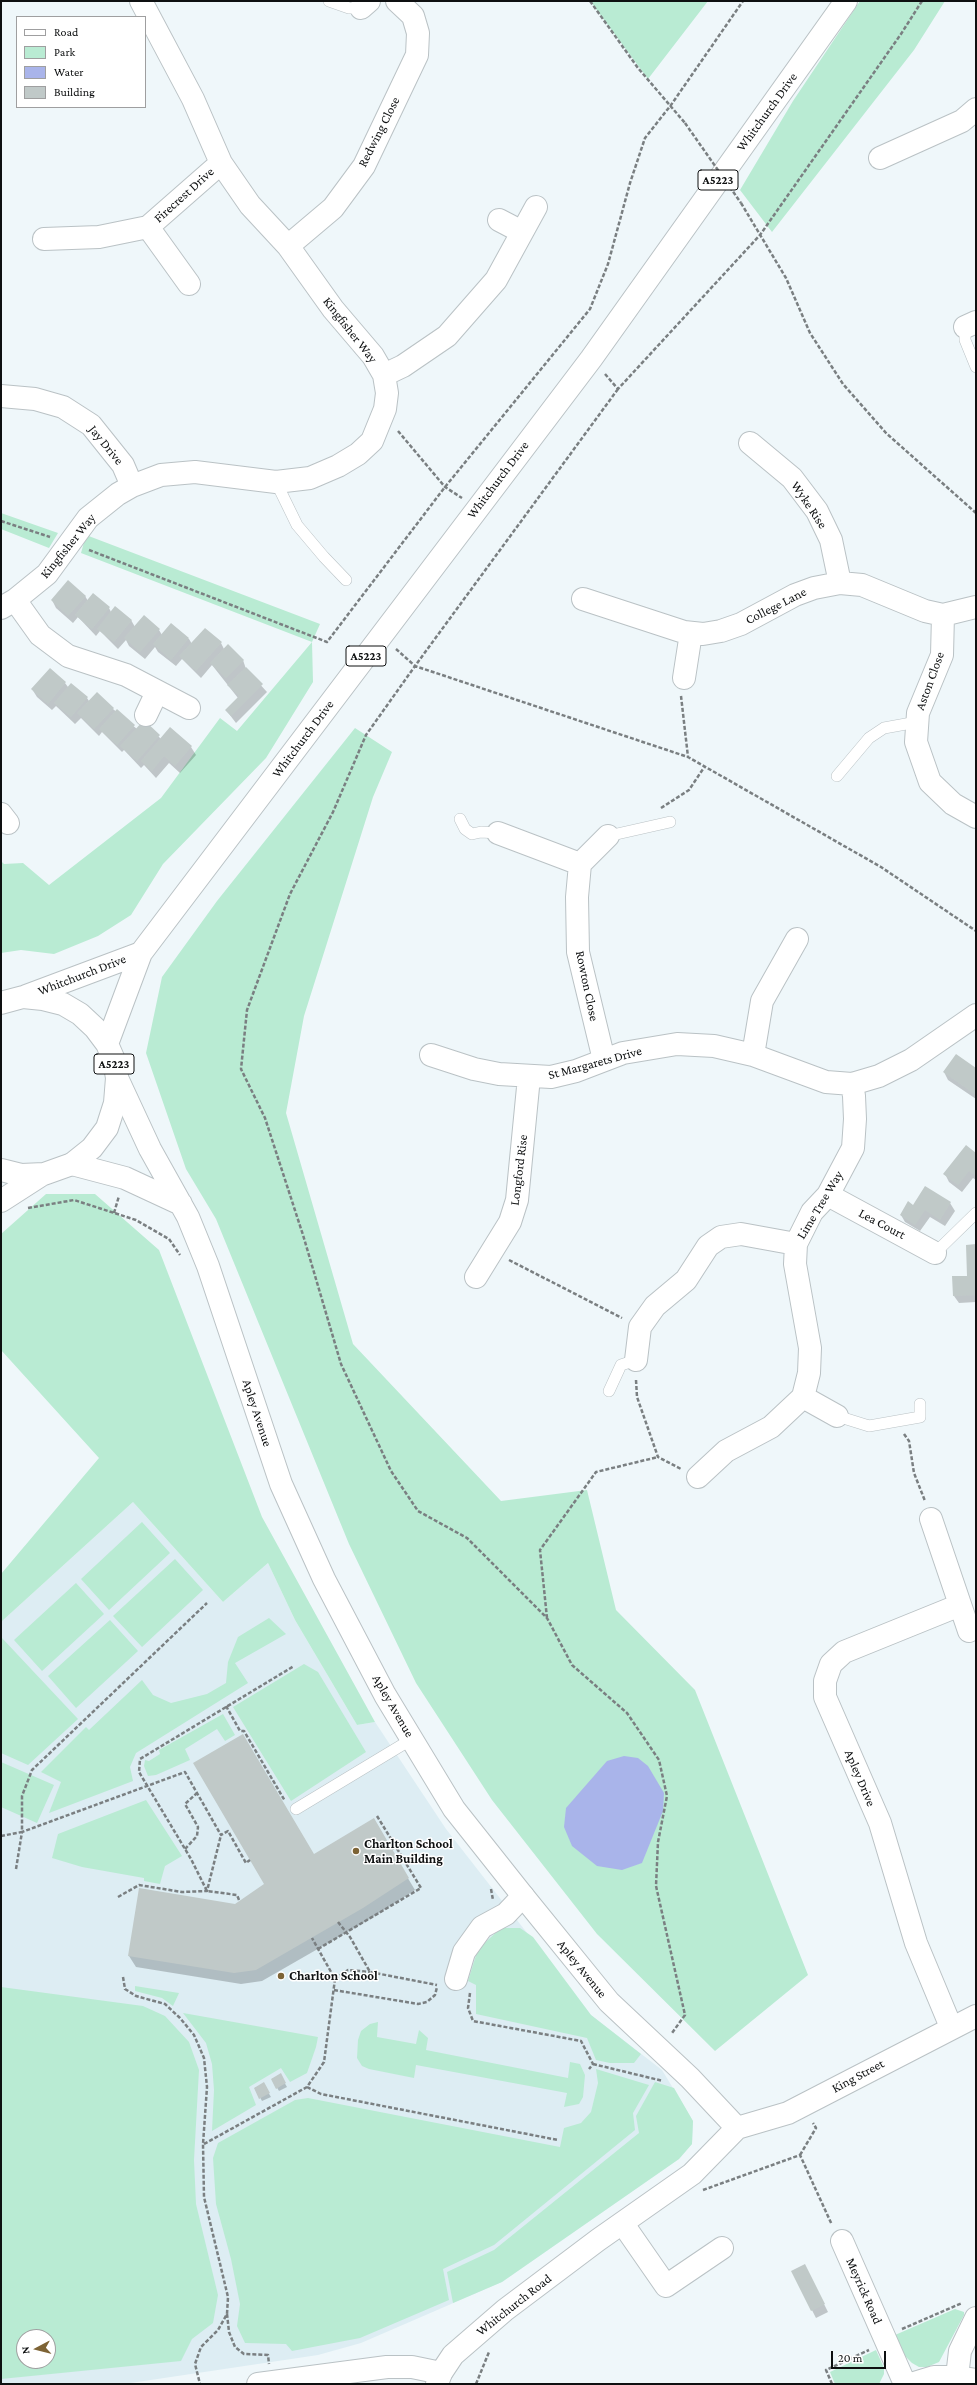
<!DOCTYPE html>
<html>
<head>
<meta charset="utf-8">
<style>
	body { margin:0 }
	#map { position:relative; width:977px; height:2385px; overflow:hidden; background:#eff7fa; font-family:"Crimson Pro",serif }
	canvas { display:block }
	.frame { position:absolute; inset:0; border:2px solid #0e1011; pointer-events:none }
	.legend { position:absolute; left:16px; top:16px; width:130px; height:92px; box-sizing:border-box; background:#fff; border:1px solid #9f9fa0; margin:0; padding:5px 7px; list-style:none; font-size:12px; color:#0e1011 }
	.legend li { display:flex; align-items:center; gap:8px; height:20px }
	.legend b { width:20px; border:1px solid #9f9fa0 }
	.north { position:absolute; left:16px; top:2329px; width:40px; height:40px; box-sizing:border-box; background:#fff; border:1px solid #9f9fa0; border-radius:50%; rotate:263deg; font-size:11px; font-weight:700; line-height:16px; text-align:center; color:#0e1011 }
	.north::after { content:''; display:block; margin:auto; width:14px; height:18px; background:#7d6335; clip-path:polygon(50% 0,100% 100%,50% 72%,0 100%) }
	.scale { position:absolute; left:831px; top:2351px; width:55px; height:18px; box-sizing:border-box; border:2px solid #0e1011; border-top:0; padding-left:5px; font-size:12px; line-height:14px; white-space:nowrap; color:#0e1011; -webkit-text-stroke:3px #fff; paint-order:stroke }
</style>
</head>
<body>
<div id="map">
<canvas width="977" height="2385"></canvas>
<div class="frame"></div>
<ul class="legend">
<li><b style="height:5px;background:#fff"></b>Road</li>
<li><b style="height:11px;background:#b9ebd3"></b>Park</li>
<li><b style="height:11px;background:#a9b4ea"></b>Water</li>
<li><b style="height:11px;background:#c0c9c8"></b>Building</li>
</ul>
<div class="north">N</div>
<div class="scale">20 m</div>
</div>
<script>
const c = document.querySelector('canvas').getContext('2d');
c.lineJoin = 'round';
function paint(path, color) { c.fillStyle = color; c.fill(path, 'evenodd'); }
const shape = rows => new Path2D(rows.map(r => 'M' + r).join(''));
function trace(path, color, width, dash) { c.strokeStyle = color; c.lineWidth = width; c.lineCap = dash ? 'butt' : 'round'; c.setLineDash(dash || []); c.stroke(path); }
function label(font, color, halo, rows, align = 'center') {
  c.font = font + ' "Crimson Pro",serif'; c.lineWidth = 3; c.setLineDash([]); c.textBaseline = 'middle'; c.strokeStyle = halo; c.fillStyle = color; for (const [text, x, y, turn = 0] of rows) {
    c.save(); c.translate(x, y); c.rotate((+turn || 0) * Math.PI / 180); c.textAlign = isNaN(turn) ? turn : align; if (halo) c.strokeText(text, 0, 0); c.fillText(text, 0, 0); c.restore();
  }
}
paint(shape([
	[133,1502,223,1602,268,1563,295,1620,357,1725,375,1722,446,1829,591,2015,662,2070,693,2121,692,2144,679,2159,502,2282,361,2343,318,2355,124,2384,1,2384,1,1622],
	[24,2337,48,2337,48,2361,24,2361]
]), '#ddedf3');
paint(shape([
	[590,1,708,1,648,79],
	[860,1,945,1,914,50,772,232,740,190,793,101],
	[1,513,58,533,49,548,1,529],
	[86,535,320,624,312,642,313,682,266,758,163,864,131,915,98,936,54,954,21,950,1,953,1,861,4,864,23,863,49,885,161,798,220,718,237,731,312,642,81,553],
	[355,728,392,752,373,797,304,1016,286,1113,353,1344,501,1501,587,1490,616,1610,695,1690,808,1975,715,2051,597,1934,492,1800,416,1683,349,1544,216,1219,186,1169,146,1053,162,977,217,901],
	[46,1194,95,1194,159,1250,262,1517,375,1722,357,1725,295,1620,268,1563,223,1602,133,1502,1,1622,1,1574,99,1458,1,1350,1,1234],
	[142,1522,170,1553,109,1610,81,1579],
	[175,1559,203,1590,142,1647,113,1616],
	[76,1583,104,1614,42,1671,14,1640],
	[269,1618,286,1634,235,1663,248,1683,136,1753,130,1767,133,1781,49,1813,61,1782,41,1772,86,1727,89,1730,142,1680,153,1695,171,1703,207,1694,226,1683,228,1662,238,1637],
	[110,1620,138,1651,76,1708,48,1676],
	[1,1637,78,1719,28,1765,1,1753],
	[304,1664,318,1672,366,1752,291,1801,233,1707],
	[223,1714,235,1735,225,1741,217,1729,185,1749,190,1760,156,1775,148,1776,144,1766,145,1760,149,1761,160,1754,159,1750],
	[1,1762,54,1785,37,1823,1,1807],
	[146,1800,182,1856,165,1866,160,1884,144,1881,144,1878,82,1867,52,1858,58,1834],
	[501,1928,520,1928,533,1937,591,2015,641,2054,634,2063,610,2063,596,2060,587,2038,476,2014,476,1985,468,1981,478,1949],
	[135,1986,179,1993,173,2006,162,1998,135,1991],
	[1,1987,143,2006,165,2016,189,2042,199,2070,194,2160,196,2204,218,2295,213,2323,192,2339,181,2361,1,2379],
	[24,2337,48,2337,48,2361,24,2361],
	[183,2013,318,2037,316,2047,307,2073,290,2082,281,2068,249,2087,256,2105,212,2131,214,2090,212,2064,206,2043],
	[378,2022,377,2037,416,2044,419,2030,428,2038,426,2050,568,2078,570,2062,580,2064,585,2075,583,2097,579,2104,564,2107,567,2093,416,2065,414,2078,369,2069,362,2066,357,2058,358,2040,361,2031,370,2024],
	[596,2069,649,2085,633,2113,635,2130,494,2245,443,2269,449,2300,360,2338,292,2351,286,2344,245,2343,237,2326,240,2304,231,2259,216,2204,213,2158,218,2143,295,2100,308,2098,560,2147,564,2128,581,2123,591,2112,598,2083],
	[655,2082,674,2088,693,2121,692,2144,679,2159,502,2282,453,2303,447,2272,494,2250,639,2133,636,2116],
	[955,2309,964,2312,964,2315,939,2362,927,2367,919,2367,912,2363,905,2356,895,2335],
	[876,2350,884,2368,884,2374,879,2384,835,2384,830,2372]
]), '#b9ebd3');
paint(shape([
	[624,1756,638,1758,648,1766,664,1793,663,1811,642,1863,622,1870,597,1866,572,1846,564,1827,566,1808,607,1761]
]), '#a9b4ea');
paint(shape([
	[85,596,88,601,109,608,111,612,131,620,135,627,159,630,162,635,189,639,192,644,221,643,224,649,243,660,246,669,267,692,236,723,226,710,238,698,212,665,201,678,182,659,176,666,158,652,155,647,145,659,129,646,126,640,118,649,100,631,96,636,78,617,73,623,56,608,52,600],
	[65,683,68,687,87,698,89,701,113,709,137,729,144,722,161,739,171,729,191,747,196,755,180,773,169,763,156,778,144,765,141,768,124,750,122,752,102,732,99,736,81,718,75,724,56,706,52,710,37,697,32,689],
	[976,1069,976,1099,948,1080,944,1072],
	[976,1154,976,1180,973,1178,962,1192,949,1182,945,1174],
	[925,1187,950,1203,955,1211,945,1226,930,1217,920,1231,905,1222,901,1215,914,1206],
	[976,1245,976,1302,959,1303,954,1296,968,1277],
	[373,1820,415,1890,370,1919,262,1981,241,1984,136,1967,129,1956,235,1905],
	[280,2075,287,2087,279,2091,272,2079],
	[263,2084,271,2097,262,2101,255,2088],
	[792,2271,809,2274,828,2312,816,2318]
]), '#0003');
paint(shape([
	[68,580,86,596,68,616,51,600],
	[93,593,110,607,92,629,75,615],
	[115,606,132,620,114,642,97,629],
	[144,615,160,629,140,652,124,638],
	[171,623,189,638,171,660,153,644],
	[205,628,222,642,196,671,179,656],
	[228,644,244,660,226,678,210,663],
	[246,667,263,684,231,716,225,710,239,696,227,685],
	[50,668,66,682,48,704,31,689],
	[71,683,88,697,71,717,54,703],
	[97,692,114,708,94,729,77,713],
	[117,709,135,725,117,745,99,729],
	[144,720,160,735,137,761,120,746],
	[170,727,192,746,175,766,164,756,152,771,141,761],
	[956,1054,976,1068,976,1095,943,1072],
	[966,1145,976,1153,976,1176,969,1171,958,1185,943,1174],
	[925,1186,951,1202,940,1220,925,1210,915,1225,900,1215,908,1201,913,1205],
	[976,1244,976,1295,953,1296,952,1276,967,1276,966,1245],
	[243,1734,314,1854,374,1818,409,1878,363,1908,256,1970,234,1973,128,1956,139,1888,235,1904,264,1884,193,1763],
	[281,2073,286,2083,276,2089,271,2079],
	[264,2082,270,2093,259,2099,254,2088],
	[805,2264,825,2304,811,2311,791,2271]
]), '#c0c9c8');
const service = shape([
	[329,1,349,8,361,8],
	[965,327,965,340,976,367],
	[276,482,297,525,324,557,346,580],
	[837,776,869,738,884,728,917,722],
	[460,819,465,829,472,834,481,832,498,833],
	[608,836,670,822],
	[935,1253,976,1213],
	[609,1391,621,1365,636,1360],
	[837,1416,869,1426,920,1417,920,1404],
	[296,1809,412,1739]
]);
const minor = shape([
	[361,8,369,1],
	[880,158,962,121,976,109],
	[499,220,522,232],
	[148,227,189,284],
	[44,239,99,237,148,227,221,163],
	[288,246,333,208,364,166,417,55,418,33,413,16,397,1],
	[965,327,976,322],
	[384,375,403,366,447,336,496,280,536,207],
	[1,396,35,399,63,407,91,425,123,465,132,486],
	[750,443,792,478,817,511,831,540,840,583],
	[583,599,684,632,703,634,721,631,741,624,795,595,814,588,840,583,862,585,925,611,943,615,976,607],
	[15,600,40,635,68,656,126,675,189,708],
	[1,608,15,600,47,574,88,518,118,494,132,486,161,475,195,472,276,482,310,478,338,466,358,454,372,441,385,409,387,393,384,375,373,356,333,309,288,246,250,205,221,163,193,99,141,1],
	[943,615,942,655,918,713,916,742,930,782,953,804,976,817],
	[684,678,691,633],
	[146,715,157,692],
	[1,814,8,823],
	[498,833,580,864,608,836],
	[580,864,577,897,578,952,604,1060],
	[431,1055,474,1069,499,1074,551,1077,576,1071,623,1053,677,1044,714,1046,753,1055,826,1082,852,1084,879,1076,911,1060,976,1015],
	[753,1055,762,1001,797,939],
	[828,1195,935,1253],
	[476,1277,510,1222,517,1200,529,1077],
	[636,1360,640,1327,655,1306,686,1280,708,1246,721,1237,741,1234,796,1244],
	[803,1397,837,1416],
	[698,1477,726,1451,771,1427,803,1397,809,1373,810,1348,795,1264,796,1244,812,1212,828,1195,853,1148,855,1119,854,1096,852,1084],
	[931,1519,969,1631],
	[456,1979,464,1952,482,1927,506,1914,523,1896],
	[951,2027,916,1943,880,1823,825,1697,825,1681,831,1664,844,1652,960,1605],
	[623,2224,666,2286,722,2248],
	[842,2241,905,2384],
	[957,2377,960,2351,976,2318],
	[258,2384,387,2367,412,2367,441,2373],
	[911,2384,934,2377,957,2377,976,2380]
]);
const tertiary = shape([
	[117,1078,150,1149,188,1217,208,1266,281,1484,324,1579,385,1695,454,1809,523,1896,609,2002,690,2078,737,2128],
	[72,1164,125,1178,181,1204],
	[737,2128,788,2113,976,2016],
	[437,2384,441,2373,453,2355,505,2310,598,2240,692,2174,737,2128]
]);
const primary = shape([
	[26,996,141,953],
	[1,1003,23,997,43,999,63,1004,80,1014,95,1028,107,1044,114,1060,117,1078,115,1103,107,1128,92,1148,72,1164,44,1174,21,1175,1,1170],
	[107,1044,141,953,591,359,846,1],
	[1,1201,43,1174]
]);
trace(service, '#bac2c5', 12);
trace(minor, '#bac2c5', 24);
trace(tertiary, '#bac2c5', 24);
trace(primary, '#bac2c5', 24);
trace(shape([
	[590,1,638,68,685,123],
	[741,203,786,278,810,333,843,384,886,433,976,513],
	[605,374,618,389,760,235,901,34,922,1],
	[618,389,415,666,688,757,881,867,976,931],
	[398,431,445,487,462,498],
	[1,521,50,537],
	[89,550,327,642,445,487,590,309,608,264,630,183,645,138,671,105,743,1],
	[396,649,415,666,366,735,333,812,290,894,247,1010,241,1069,265,1118,303,1235,341,1364,391,1471,418,1511,467,1538,547,1618,572,1665,627,1713,659,1760,667,1796,658,1842,656,1886,685,2015,672,2033],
	[681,696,688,757],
	[661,808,689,790,705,766],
	[28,1208,74,1200,136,1220,169,1239,180,1255],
	[114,1213,119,1196],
	[509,1260,622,1318],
	[636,1380,637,1397,658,1457,681,1469],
	[904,1434,909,1441,914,1473,925,1501],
	[547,1618,540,1550,596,1472,658,1457],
	[226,1706,240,1731,244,1731,285,1801],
	[377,1816,396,1847],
	[1,1836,22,1832,22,1796,32,1770,207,1603],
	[185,1849,197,1836,198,1827,185,1804,197,1793],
	[16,1869,22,1832,185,1772,221,1835,228,1831,246,1863,250,1860],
	[491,1889,493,1900],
	[118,1897,139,1885,182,1892,207,1891,221,1835],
	[239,1900,237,1895,207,1891,191,1859,139,1772,140,1759,294,1666],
	[338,1922,350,1937,370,1972,437,1985],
	[318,1949,421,1888,396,1847,392,1849],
	[123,1977,125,1989,136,1996,165,2004,180,2018,194,2035,204,2058,207,2087,203,2144,204,2197,228,2297,227,2314,218,2330,201,2347,195,2364,200,2384],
	[335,1979,348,1970,370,1972],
	[334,1990,418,2004,427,2002,435,1995,437,1987],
	[470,1993,468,2008,473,2021,581,2041,593,2064,589,2069],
	[593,2064,663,2081],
	[307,2087,321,2094,558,2140],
	[204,2144,307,2087,324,2062,335,1979,312,1938],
	[800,2155,816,2128,813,2123],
	[703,2190,800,2155,832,2225],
	[227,2314,229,2332,235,2347,244,2354,268,2355,269,2364],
	[902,2329,962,2303],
	[476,2384,489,2352],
	[832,2384,826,2370,869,2350]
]), '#7a7f81', 2.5, [4, 2]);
trace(service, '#fff', 11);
trace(minor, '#fff', 22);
trace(tertiary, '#fff', 22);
trace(primary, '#fff', 22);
trace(shape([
	[685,123,741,203]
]), '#7a7f81', 2.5, [4, 2]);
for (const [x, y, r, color] of [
	[356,1851,4,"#7d6335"],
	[281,1976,4,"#7d6335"]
]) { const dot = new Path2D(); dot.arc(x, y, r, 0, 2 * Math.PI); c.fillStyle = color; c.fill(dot); trace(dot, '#fff', 1.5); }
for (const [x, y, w] of [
	[718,180,40],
	[366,656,40],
	[114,1064,40]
]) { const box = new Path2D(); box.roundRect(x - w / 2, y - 10, w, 20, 3); c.fillStyle = '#fff'; c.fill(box); trace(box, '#0e1011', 1); }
label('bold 12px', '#0e1011', null, [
	["A5223",718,180],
	["A5223",366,656],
	["A5223",114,1064]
]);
label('13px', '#0e1011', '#fff', [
	["Whitchurch Drive",767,112,-54],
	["Redwing Close",379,132,-63],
	["Firecrest Drive",184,195,-42],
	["Kingfisher Way",350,330,52],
	["Jay Drive",106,445,51],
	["Whitchurch Drive",498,480,-53],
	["Wyke Rise",809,505,56],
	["Kingfisher Way",68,546,-51],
	["College Lane",776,606,-27],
	["Aston Close",930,681,-70],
	["Whitchurch Drive",303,739,-53],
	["Whitchurch Drive",82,975,-21],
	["Rowton Close",587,986,78],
	["St Margarets Drive",595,1063,-15],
	["Longford Rise",519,1170,-83],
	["Lime Tree Way",820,1205,-59],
	["Lea Court",882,1224,28],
	["Apley Avenue",257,1413,72],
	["Apley Avenue",393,1706,60],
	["Apley Drive",860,1778,67],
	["Apley Avenue",582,1969,51],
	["King Street",858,2076,-28],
	["Meyrick Road",864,2291,66],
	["Whitchurch Road",514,2305,-38]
]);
label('bold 13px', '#0e1011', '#fff', [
	["Charlton School",364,1844],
	["Main Building",364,1859],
	["Charlton School",289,1976]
], 'left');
</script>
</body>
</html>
